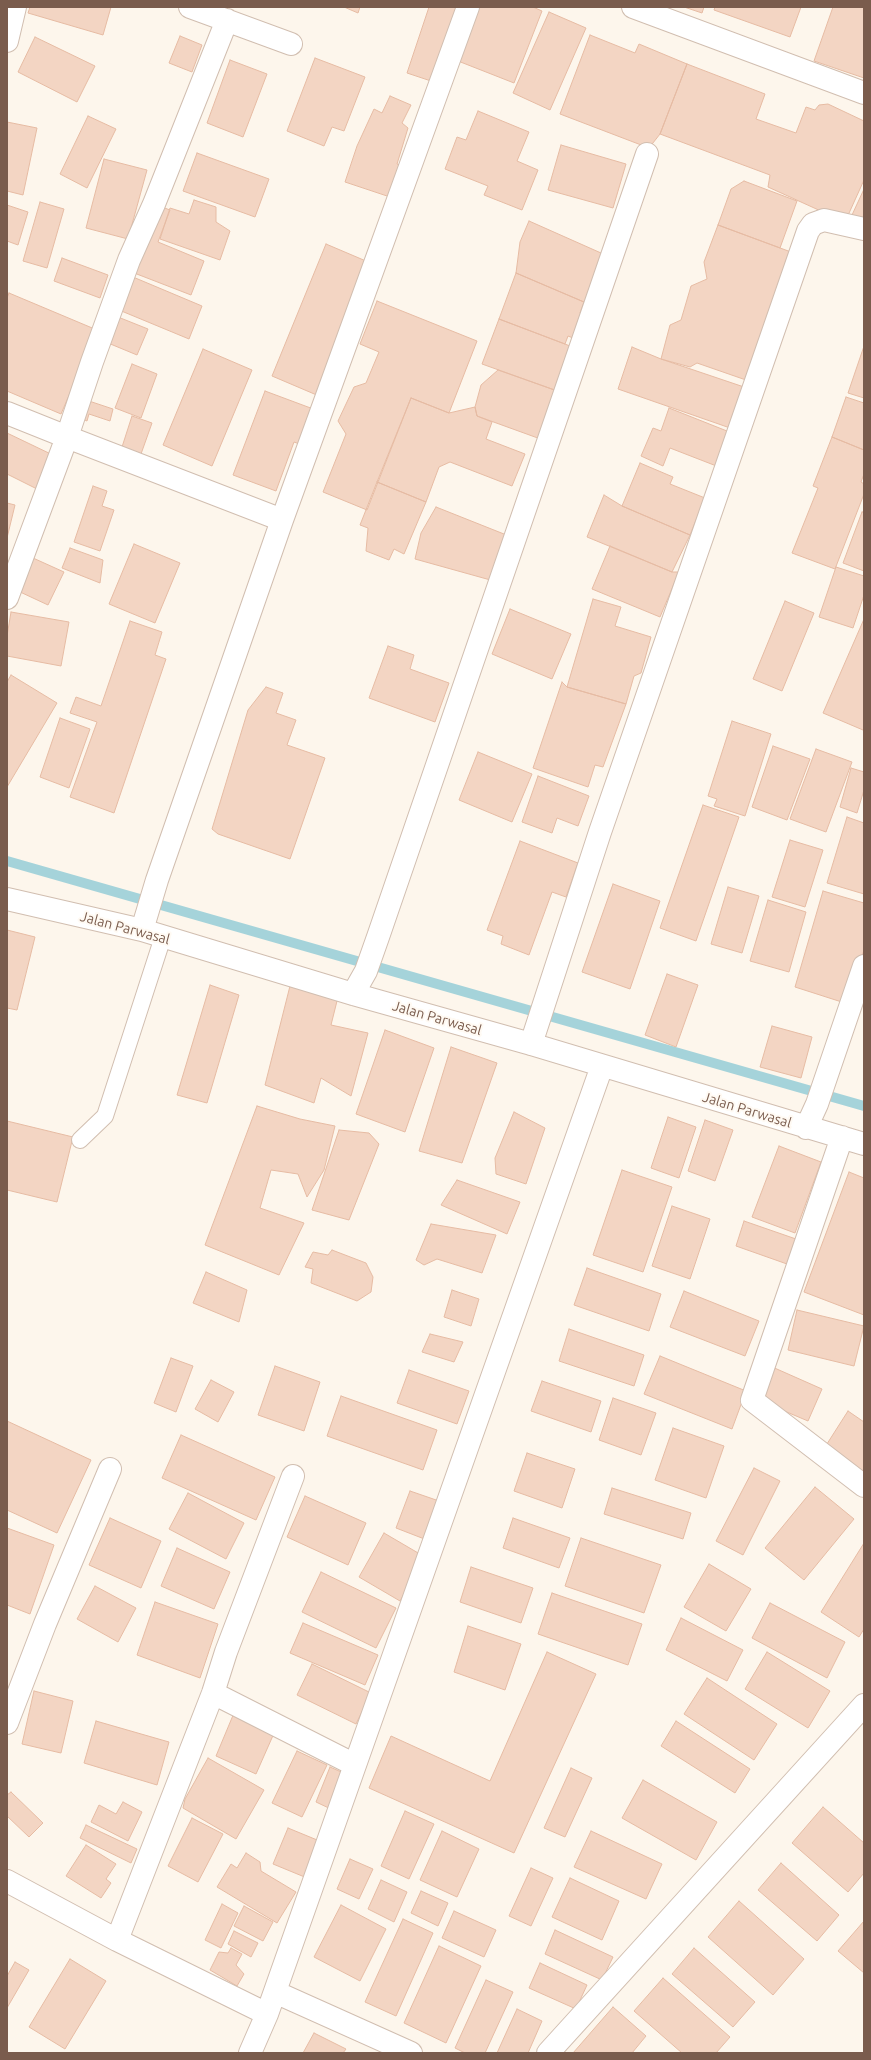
<!DOCTYPE html>
<html>
<head>
<meta charset="utf-8">
<style>
	body { margin:0 }
	#map { position:relative; width:871px; height:2060px; overflow:hidden; background:#fdf6ec; font-family:Ubuntu,sans-serif }
	canvas { display:block }
	.frame { position:absolute; inset:0; border:8px solid #7a5c4d; pointer-events:none }
</style>
</head>
<body>
<div id="map">
<canvas width="871" height="2060"></canvas>
<div class="frame"></div>
</div>
<script>
const c = document.querySelector('canvas').getContext('2d');
c.lineJoin = 'round';
const shape = rows => new Path2D(rows.map(r => 'M' + r).join(''));
function trace(path, color, width, dash) { c.strokeStyle = color; c.lineWidth = width; c.lineCap = dash ? 'butt' : 'round'; c.setLineDash(dash || []); c.stroke(path); }
function paint(path, color) { c.fillStyle = color; c.fill(path, 'evenodd'); }
function label(font, color, halo, rows, align = 'center') {
  c.font = font + ' Ubuntu,sans-serif'; c.lineWidth = 4; c.setLineDash([]); c.textBaseline = 'middle'; c.strokeStyle = halo; c.fillStyle = color; for (const [text, x, y, turn = 0] of rows) {
    c.save(); c.translate(x, y); c.rotate((+turn || 0) * Math.PI / 180); c.textAlign = isNaN(turn) ? turn : align; if (halo) c.strokeText(text, 0, 0); c.fillText(text, 0, 0); c.restore();
  }
}
trace(shape([
	[7,861,864,1106]
]), '#a5d3da', 10);
const building = shape([
	[30,7,111,7,103,35,28,13,30,7],
	[344,7,360,7,358,13,344,7],
	[429,7,463,7,437,83,407,73,429,7],
	[479,7,533,7,542,11,514,83,458,61,479,7],
	[684,7,704,7,702,13,684,7],
	[715,7,801,7,790,37,714,10,715,7],
	[833,7,864,7,864,78,814,61,833,7],
	[549,12,586,28,550,110,513,93,549,12],
	[590,35,635,53,639,44,687,64,660,134,649,148,560,114,590,35],
	[180,36,202,45,192,72,169,63,180,36],
	[35,37,95,66,77,102,18,72,35,37],
	[315,58,365,77,344,131,332,127,324,146,287,131,315,58],
	[230,60,267,74,243,137,207,123,230,60],
	[687,64,765,94,756,119,796,133,806,107,815,110,819,105,828,104,864,121,864,180,845,222,768,187,770,175,660,134,687,64],
	[390,96,411,105,402,123,408,128,397,164,403,166,393,198,345,182,357,146,374,109,382,113,390,96],
	[478,111,529,132,517,161,538,170,522,210,484,195,488,186,445,169,457,137,466,140,478,111],
	[88,116,116,129,87,188,60,174,88,116],
	[7,122,37,128,23,195,7,191,7,122],
	[561,145,626,164,613,208,548,190,561,145],
	[197,153,269,179,255,217,183,191,197,153],
	[104,159,147,170,128,239,86,228,104,159],
	[744,181,797,201,780,248,718,225,731,189,744,181],
	[864,189,864,220,852,215,864,189],
	[194,200,216,207,216,222,230,231,220,260,160,239,170,208,189,214,194,200],
	[40,202,64,209,47,268,23,261,40,202],
	[154,204,170,210,158,242,204,261,191,295,129,271,154,204],
	[7,205,28,212,18,245,7,241,7,205],
	[529,221,610,257,590,301,584,302,516,273,520,242,529,221],
	[718,225,791,252,746,380,697,363,690,367,661,359,670,325,681,320,691,286,707,279,704,262,718,225],
	[326,244,373,264,319,396,272,376,326,244],
	[62,258,108,275,100,298,54,281,62,258],
	[516,273,584,302,580,313,588,316,578,340,568,336,565,344,499,319,516,273],
	[133,277,202,306,189,339,119,310,133,277],
	[9,293,97,330,61,414,7,391,7,298,9,293],
	[377,301,477,341,449,413,411,398,367,510,323,492,346,434,338,421,354,387,366,383,379,352,360,344,377,301],
	[118,317,148,329,137,355,108,343,118,317],
	[499,319,578,349,563,393,482,364,499,319],
	[864,346,864,398,848,393,864,346],
	[632,347,661,359,747,388,733,429,618,389,632,347],
	[203,349,252,370,212,466,163,445,203,349],
	[132,364,157,374,141,418,115,408,132,364],
	[498,370,563,393,546,441,477,416,475,407,481,385,498,370],
	[265,391,316,410,302,445,294,442,276,491,233,475,265,391],
	[846,397,864,403,864,450,832,437,846,397],
	[411,398,449,413,475,407,477,416,492,422,486,439,525,454,512,486,450,462,439,467,426,502,377,482,411,398],
	[86,400,113,409,110,421,89,414,87,421,80,418,86,400],
	[669,408,732,433,719,467,670,448,663,466,641,456,653,428,661,431,669,408],
	[132,416,152,423,141,454,122,447,132,416],
	[7,433,55,456,39,490,7,474,7,433],
	[832,437,864,450,864,474,861,482,864,484,864,494,835,569,792,553,818,488,813,486,832,437],
	[640,463,673,477,670,484,705,498,690,535,622,506,640,463],
	[377,482,426,502,404,554,394,549,389,560,366,551,368,528,360,525,377,482],
	[93,486,107,491,102,506,114,510,100,551,74,542,93,486],
	[604,495,622,506,690,535,672,572,587,537,604,495],
	[7,503,15,505,7,538,7,503],
	[436,507,509,536,494,581,415,559,421,533,436,507],
	[862,512,864,512,864,571,843,563,862,512],
	[134,544,180,563,155,623,109,604,134,544],
	[610,546,672,572,679,572,660,617,592,589,610,546],
	[70,548,103,560,100,583,62,568,70,548],
	[33,558,64,572,48,605,18,591,33,558],
	[836,567,864,576,864,595,853,628,819,617,836,567],
	[593,599,621,607,615,626,651,637,641,673,634,676,626,704,567,687,593,599],
	[785,601,814,613,782,691,753,679,785,601],
	[510,609,571,634,552,679,492,654,510,609],
	[11,612,69,622,61,666,7,656,7,636,11,612],
	[864,619,864,729,863,730,823,713,864,619],
	[130,621,162,632,155,655,166,659,114,813,70,797,97,722,70,713,76,697,101,706,130,621],
	[388,646,414,655,410,669,449,683,435,722,369,698,388,646],
	[11,675,57,703,7,787,7,682,11,675],
	[562,682,567,687,626,704,603,767,595,765,588,787,533,768,562,682],
	[266,687,283,693,276,713,296,720,287,745,325,758,290,859,218,834,212,829,248,710,266,687],
	[60,718,90,729,69,788,40,777,60,718],
	[732,721,771,734,745,816,714,806,717,799,708,796,732,721],
	[773,746,810,759,787,820,752,807,773,746],
	[816,749,852,762,826,832,790,819,816,749],
	[478,752,532,774,512,822,459,800,478,752],
	[851,768,864,772,864,790,857,813,840,807,851,768],
	[538,776,589,796,578,826,557,818,552,833,522,822,538,776],
	[703,805,739,817,696,941,660,928,703,805],
	[847,817,864,823,864,894,827,883,847,817],
	[790,840,823,850,805,907,772,897,790,840],
	[520,841,578,863,566,897,552,892,529,955,501,944,503,936,487,930,520,841],
	[613,884,660,901,630,989,582,972,613,884],
	[728,887,759,896,742,953,711,944,728,887],
	[823,891,864,903,864,950,848,1004,795,987,823,891],
	[768,900,806,912,789,972,750,961,768,900],
	[7,930,35,937,17,1010,7,1008,7,930],
	[667,974,698,985,676,1047,645,1035,667,974],
	[291,982,338,997,331,1025,368,1033,351,1096,321,1078,314,1103,265,1085,291,982],
	[210,985,239,995,207,1103,177,1095,210,985],
	[772,1026,812,1037,801,1078,760,1067,772,1026],
	[385,1030,434,1048,405,1132,356,1114,385,1030],
	[451,1047,497,1063,462,1163,419,1151,451,1047],
	[257,1106,300,1119,335,1126,324,1170,307,1197,298,1174,271,1170,260,1208,304,1223,279,1275,205,1245,257,1106],
	[514,1112,545,1128,526,1184,496,1174,495,1158,514,1112],
	[668,1117,696,1127,679,1178,651,1168,668,1117],
	[705,1120,733,1130,715,1181,688,1171,705,1120],
	[7,1121,73,1137,57,1202,7,1190,7,1121],
	[339,1130,369,1133,379,1144,349,1220,312,1210,339,1130],
	[779,1146,821,1162,795,1233,752,1217,779,1146],
	[622,1170,672,1187,643,1272,593,1255,622,1170],
	[849,1172,864,1178,864,1315,804,1292,849,1172],
	[457,1180,520,1202,507,1234,441,1205,457,1180],
	[672,1206,710,1219,690,1279,652,1266,672,1206],
	[744,1221,796,1239,787,1264,736,1246,744,1221],
	[431,1224,496,1235,482,1273,437,1259,424,1265,416,1260,431,1224],
	[332,1250,366,1263,373,1277,371,1292,357,1301,311,1283,313,1269,305,1267,313,1252,328,1255,332,1250],
	[587,1268,661,1294,649,1331,574,1305,587,1268],
	[206,1272,247,1290,239,1322,193,1303,206,1272],
	[452,1290,479,1299,471,1326,444,1317,452,1290],
	[684,1291,759,1321,745,1356,670,1327,684,1291],
	[797,1310,864,1326,854,1366,788,1350,797,1310],
	[569,1329,644,1355,634,1386,559,1361,569,1329],
	[430,1334,463,1342,454,1362,422,1352,430,1334],
	[660,1356,746,1391,732,1429,644,1394,660,1356],
	[171,1358,193,1366,176,1412,154,1403,171,1358],
	[275,1366,320,1382,304,1431,258,1415,275,1366],
	[770,1366,822,1389,808,1421,756,1399,770,1366],
	[409,1370,469,1391,457,1424,397,1403,409,1370],
	[211,1380,234,1392,218,1422,195,1409,211,1380],
	[542,1381,601,1401,591,1432,531,1411,542,1381],
	[341,1396,437,1430,423,1470,327,1436,341,1396],
	[613,1398,656,1413,641,1455,599,1440,613,1398],
	[848,1411,864,1422,864,1473,825,1447,848,1411],
	[7,1421,91,1460,57,1533,7,1510,7,1421],
	[673,1428,724,1446,706,1498,655,1480,673,1428],
	[181,1435,275,1477,256,1520,162,1478,181,1435],
	[527,1453,575,1469,562,1508,514,1491,527,1453],
	[754,1468,780,1481,743,1555,716,1541,754,1468],
	[815,1487,854,1519,804,1580,765,1548,815,1487],
	[612,1488,691,1513,683,1539,604,1514,612,1488],
	[410,1491,442,1502,427,1540,396,1528,410,1491],
	[188,1493,244,1523,226,1559,169,1529,188,1493],
	[305,1496,366,1523,348,1565,287,1537,305,1496],
	[110,1518,161,1541,141,1588,89,1565,110,1518],
	[513,1518,570,1538,559,1568,503,1548,513,1518],
	[7,1528,54,1545,30,1614,7,1605,7,1528],
	[384,1533,425,1557,400,1601,359,1577,384,1533],
	[581,1538,661,1565,644,1613,565,1586,581,1538],
	[864,1543,864,1629,859,1637,821,1612,864,1543],
	[177,1548,230,1572,214,1609,161,1586,177,1548],
	[709,1564,751,1589,726,1631,684,1607,709,1564],
	[471,1567,533,1588,521,1623,460,1602,471,1567],
	[321,1572,396,1608,376,1648,302,1612,321,1572],
	[95,1586,136,1608,118,1642,77,1619,95,1586],
	[552,1593,642,1624,628,1665,538,1634,552,1593],
	[155,1602,218,1624,200,1678,137,1655,155,1602],
	[770,1603,845,1642,827,1678,752,1638,770,1603],
	[681,1618,743,1650,727,1681,666,1650,681,1618],
	[303,1623,378,1655,365,1685,290,1653,303,1623],
	[468,1626,521,1644,505,1690,454,1672,468,1626],
	[547,1652,596,1674,514,1853,369,1788,391,1736,490,1781,547,1652],
	[767,1652,830,1691,808,1728,745,1689,767,1652],
	[312,1664,371,1693,356,1724,297,1695,312,1664],
	[707,1678,777,1724,754,1760,684,1714,707,1678],
	[34,1691,73,1701,61,1753,22,1744,34,1691],
	[234,1713,275,1731,256,1774,216,1756,234,1713],
	[96,1721,169,1742,157,1785,84,1763,96,1721],
	[676,1721,750,1769,735,1793,661,1746,676,1721],
	[297,1751,327,1765,302,1817,272,1803,297,1751],
	[208,1758,264,1790,236,1839,183,1808,185,1799,208,1758],
	[330,1767,348,1775,333,1810,316,1802,330,1767],
	[571,1768,592,1778,565,1837,544,1828,571,1768],
	[643,1780,717,1822,696,1860,622,1818,643,1780],
	[11,1792,43,1823,29,1837,7,1816,7,1795,11,1792],
	[123,1802,142,1812,128,1841,91,1822,99,1805,116,1814,123,1802],
	[823,1807,864,1843,864,1873,848,1892,792,1843,823,1807],
	[405,1811,434,1824,409,1879,381,1866,405,1811],
	[192,1818,223,1834,198,1882,168,1866,192,1818],
	[86,1825,137,1849,131,1863,80,1838,86,1825],
	[288,1828,322,1842,307,1878,273,1864,288,1828],
	[442,1831,479,1849,457,1897,420,1880,442,1831],
	[591,1831,662,1864,646,1899,574,1867,591,1831],
	[86,1845,116,1864,106,1879,111,1883,101,1898,66,1876,86,1845],
	[246,1853,260,1862,261,1871,296,1892,277,1923,217,1887,231,1864,237,1868,246,1853],
	[350,1859,373,1869,359,1899,337,1889,350,1859],
	[781,1863,839,1915,817,1941,758,1890,781,1863],
	[531,1868,553,1878,531,1926,509,1916,531,1868],
	[570,1878,619,1901,602,1940,552,1917,570,1878],
	[381,1880,407,1892,394,1922,368,1909,381,1880],
	[421,1891,448,1903,438,1926,411,1913,421,1891],
	[739,1901,804,1959,773,1995,708,1937,739,1901],
	[222,1904,238,1913,221,1948,205,1940,222,1904],
	[341,1905,386,1929,360,1981,314,1957,341,1905],
	[244,1906,273,1922,263,1941,234,1926,244,1906],
	[454,1911,496,1930,484,1957,442,1938,454,1911],
	[403,1919,433,1933,396,2016,365,2002,403,1919],
	[864,1921,864,1973,838,1951,864,1921],
	[555,1930,613,1957,602,1980,545,1954,555,1930],
	[234,1931,258,1943,251,1957,228,1944,234,1931],
	[439,1946,481,1966,446,2043,404,2023,439,1946],
	[231,1948,242,1954,236,1965,244,1974,237,1986,210,1970,219,1952,228,1953,231,1948],
	[694,1948,755,2002,733,2027,672,1974,694,1948],
	[70,1959,106,1981,65,2049,29,2027,70,1959],
	[15,1962,29,1970,7,2008,7,1976,15,1962],
	[540,1963,587,1985,576,2009,529,1988,540,1963],
	[663,1978,730,2037,716,2053,682,2053,634,2011,663,1978],
	[486,1980,513,1992,485,2053,465,2053,455,2048,486,1980],
	[613,2007,646,2036,632,2053,573,2053,613,2007],
	[517,2009,542,2021,528,2053,497,2053,517,2009],
	[314,2033,346,2049,343,2053,303,2053,314,2033]
]);
paint(building, '#f3d5c3');
trace(building, '#e6bba3', 1);
const service = shape([
	[80,1140,105,1116,163,937]
]);
const minor = shape([
	[190,7,291,44],
	[633,7,864,93],
	[7,41,15,7],
	[7,413,67,437,92,362,129,260,154,204,227,20],
	[7,598,67,437,282,520],
	[7,899,142,930,353,994,531,1044,864,1144],
	[142,930,157,880,282,520,468,7],
	[353,994,366,971,378,937,647,154],
	[531,1044,600,832,808,231,813,224,824,220,864,229],
	[806,1128,817,1104,864,966],
	[842,1137,752,1400,864,1486],
	[213,1693,355,1765],
	[7,1723,45,1624,110,1469],
	[7,1881,117,1940,213,1693,226,1652,293,1476],
	[117,1940,267,2014],
	[275,1992,411,2053],
	[250,2053,267,2014,602,1066],
	[548,2053,864,1705]
]);
trace(service, '#d1beb0', 18);
trace(minor, '#d1beb0', 24);
trace(service, '#fff', 16);
trace(minor, '#fff', 22);
label('14px', '#7a5c4d', '#fffaf3', [
	["Jalan Parwasal",125,928,15],
	["Jalan Parwasal",437,1018,16],
	["Jalan Parwasal",747,1110,17]
]);
</script>
</body>
</html>
